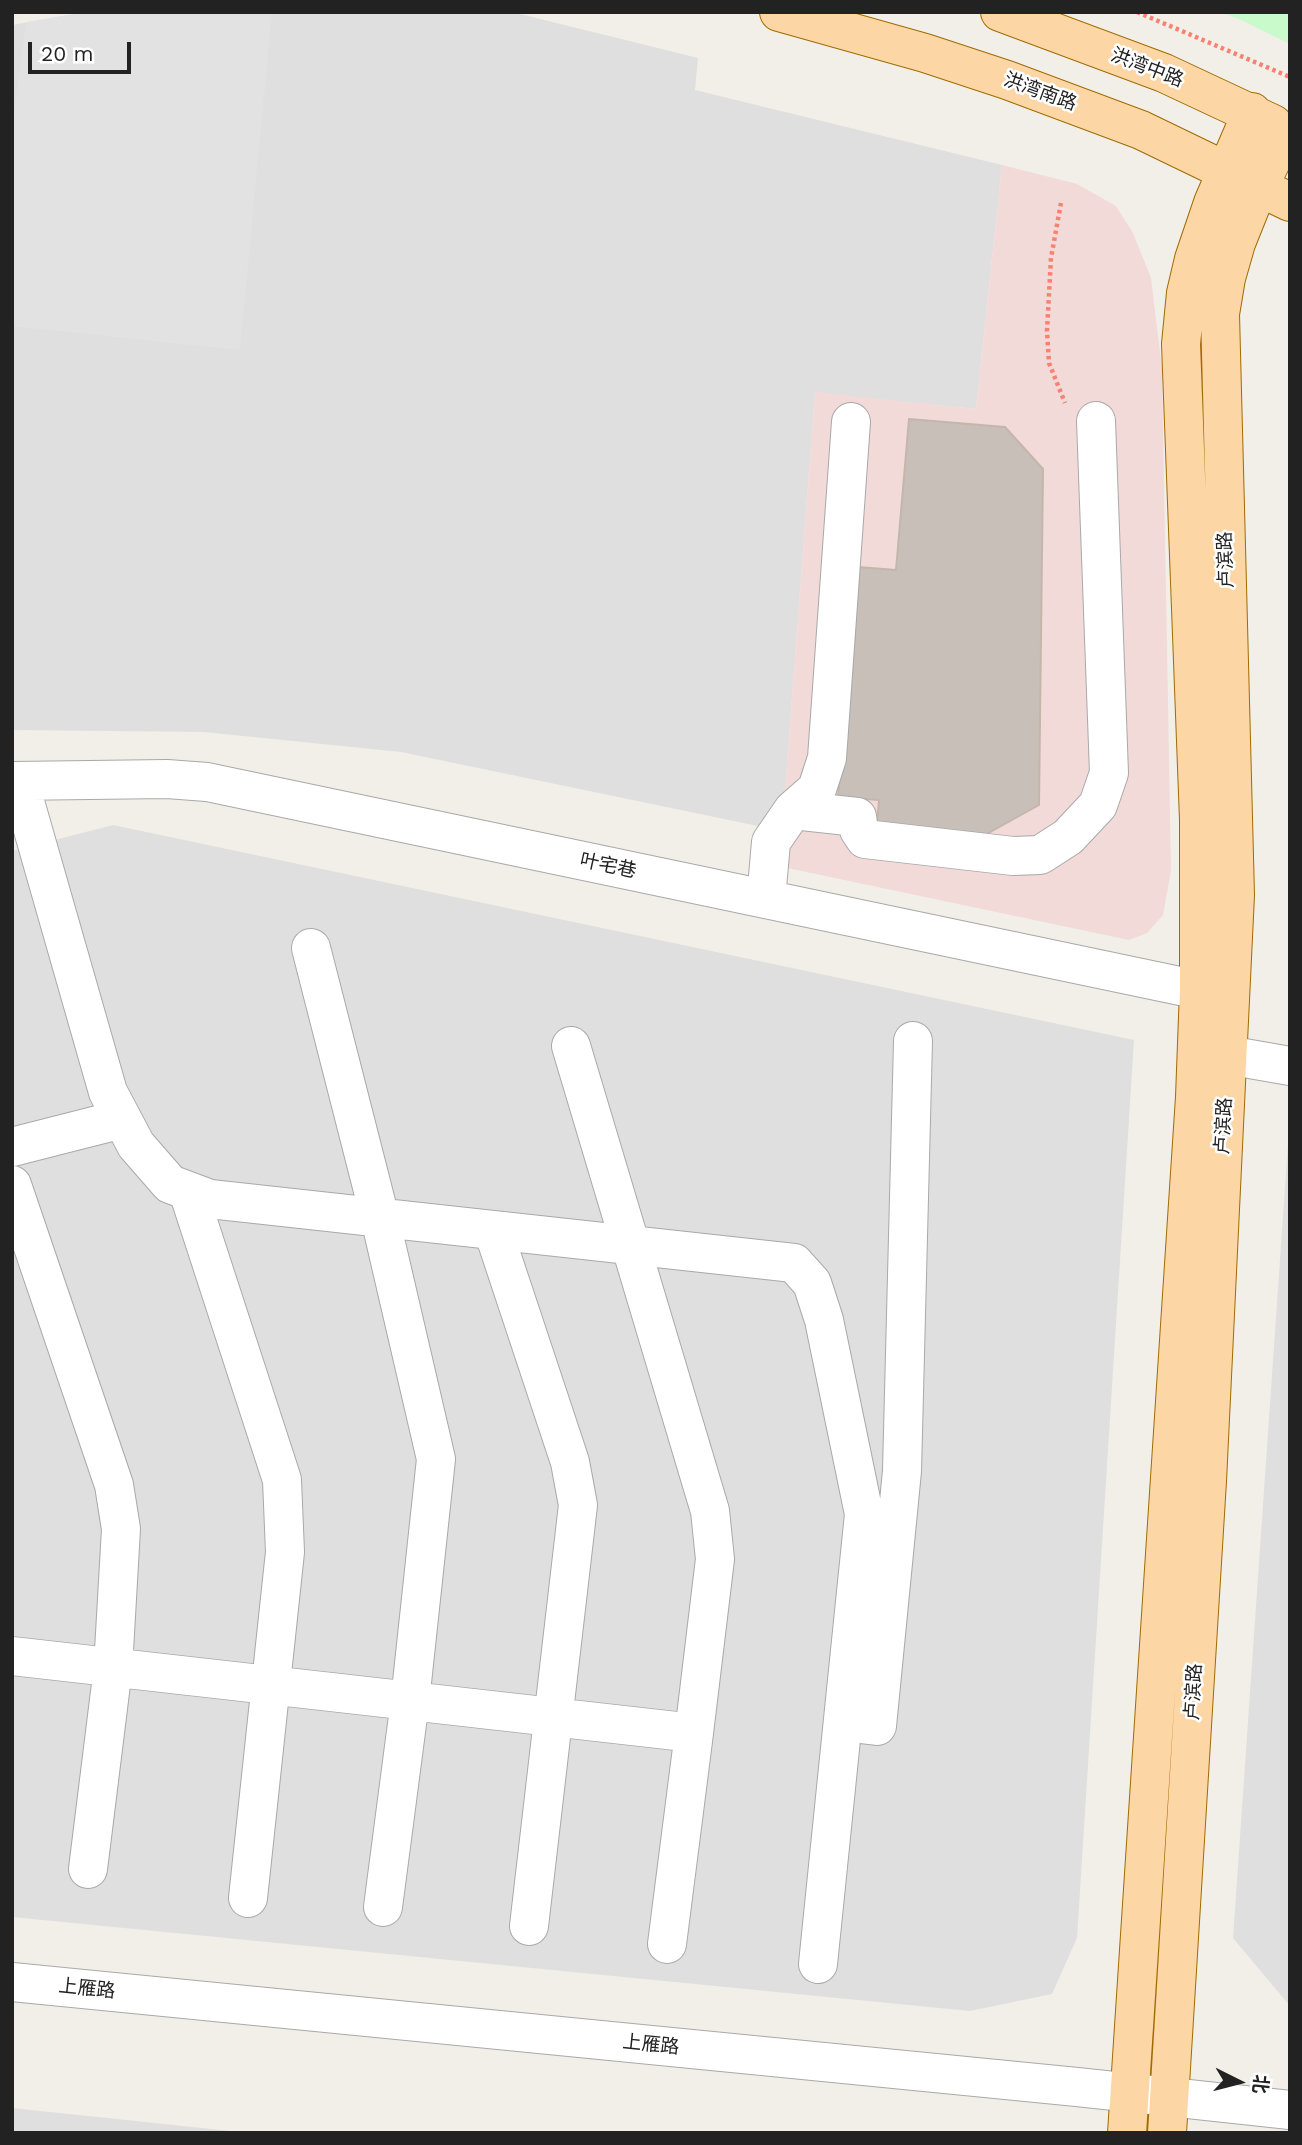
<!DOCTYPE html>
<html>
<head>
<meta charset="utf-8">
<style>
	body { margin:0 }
	#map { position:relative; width:1302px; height:2145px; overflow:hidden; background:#f2efe9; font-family:"Work Sans","Noto Sans SC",sans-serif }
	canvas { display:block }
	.frame { position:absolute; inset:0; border:14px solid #222; pointer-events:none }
	.north { position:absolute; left:1204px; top:2047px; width:70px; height:70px; -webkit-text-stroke:5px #fff; paint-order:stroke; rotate:96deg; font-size:19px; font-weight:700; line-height:28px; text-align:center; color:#222 }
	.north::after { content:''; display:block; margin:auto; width:24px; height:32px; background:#222; clip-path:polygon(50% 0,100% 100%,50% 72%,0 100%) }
	.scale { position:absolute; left:28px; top:42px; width:103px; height:32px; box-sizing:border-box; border:4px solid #222; border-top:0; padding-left:9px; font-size:21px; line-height:24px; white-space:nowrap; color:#222; -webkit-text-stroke:5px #fff; paint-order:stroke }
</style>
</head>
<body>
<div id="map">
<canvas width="1302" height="2145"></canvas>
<div class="frame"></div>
<div class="north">北</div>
<div class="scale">20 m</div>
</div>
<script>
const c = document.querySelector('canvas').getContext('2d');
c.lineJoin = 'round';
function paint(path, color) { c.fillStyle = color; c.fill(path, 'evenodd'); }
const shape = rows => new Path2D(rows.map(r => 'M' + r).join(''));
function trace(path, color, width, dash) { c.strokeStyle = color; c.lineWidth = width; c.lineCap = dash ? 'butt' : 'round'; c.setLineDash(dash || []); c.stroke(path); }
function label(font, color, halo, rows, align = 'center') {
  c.font = font + ' "Work Sans","Noto Sans SC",sans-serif'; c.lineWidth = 5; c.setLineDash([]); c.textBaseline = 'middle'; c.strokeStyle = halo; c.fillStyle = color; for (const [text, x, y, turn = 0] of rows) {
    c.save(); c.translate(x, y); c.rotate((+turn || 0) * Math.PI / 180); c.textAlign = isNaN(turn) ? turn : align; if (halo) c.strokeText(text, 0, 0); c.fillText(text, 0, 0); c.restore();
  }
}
paint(shape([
	[86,12,512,12,698,58,695,90,1002,165,976,409,815,393,782,831,401,752,204,732,12,730,12,25],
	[113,825,1134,1040,1077,1938,1052,1994,970,2011,12,1917,12,851],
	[1290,1115,1290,2006,1233,1938],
	[12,2108,250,2133,12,2133]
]), '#e0dfdf');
paint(shape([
	[1002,165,1077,184,1116,206,1133,233,1151,278,1162,369,1171,871,1163,915,1147,933,1129,940,759,862,782,831,815,392,976,409]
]), '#f2dad9');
paint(shape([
	[1221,12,1290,12,1290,44,1241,20]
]), '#c8facc');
paint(shape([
	[86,12,272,12,240,350,12,326,12,127,26,22]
]), '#e2e2e2');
const building = shape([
	[909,419,1005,427,1043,469,1039,805,974,841,876,833,879,800,838,797,858,567,896,570,909,419]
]);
paint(building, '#c7bfb8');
trace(building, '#c4b6ab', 2);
const minor = shape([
	[12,781,167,779,207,782,1199,990],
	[19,781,108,1092,136,1145,170,1184,210,1199,794,1263,812,1283,824,1320,864,1514,818,1964],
	[793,810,857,817,859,830,865,839,1013,856,1040,855,1068,837,1098,805,1109,773,1096,421],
	[766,899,771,842,793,810,817,789,827,758,851,422],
	[311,948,380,1218,436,1459,410,1701,383,1907],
	[1227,1055,1290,1066],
	[12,1147,122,1119],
	[12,1185,114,1485,121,1529,113,1668,88,1869],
	[188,1191,282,1480,285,1552,248,1898],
	[493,1230,570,1462,578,1505,529,1926],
	[12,1656,694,1733,715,1559,710,1511,571,1046],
	[843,1722,877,1726,902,1471,913,1041],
	[667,1944,694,1733],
	[12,1982,1077,2087,1290,2110]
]);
const major = shape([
	[779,12,925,53,1007,80,1141,130,1290,202],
	[1000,12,1164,73,1273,124],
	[1127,2133,1195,1097,1199,990,1199,820,1181,344,1186,293,1194,259,1213,203,1252,112],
	[1167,2133,1207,1481,1235,895,1220,314,1226,278,1236,243,1258,188,1286,131]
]);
trace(minor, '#a9a9a9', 40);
trace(major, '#a06b00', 40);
trace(shape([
	[1137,12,1290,77],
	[1061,203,1051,258,1047,331,1049,363,1065,403]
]), '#fa8072', 4.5, [3.5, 3.5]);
trace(minor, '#fff', 38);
trace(major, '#fcd6a4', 38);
label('19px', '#222', '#fff', [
	["洪湾中路",1147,68,21],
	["洪湾南路",1040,92,20],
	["卢滨路",1226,560,-92],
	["叶宅巷",608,866,12],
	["卢滨路",1224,1126,-87],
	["卢滨路",1194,1692,-87],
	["上雁路",87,1989,6],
	["上雁路",651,2045,6]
]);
</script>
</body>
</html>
